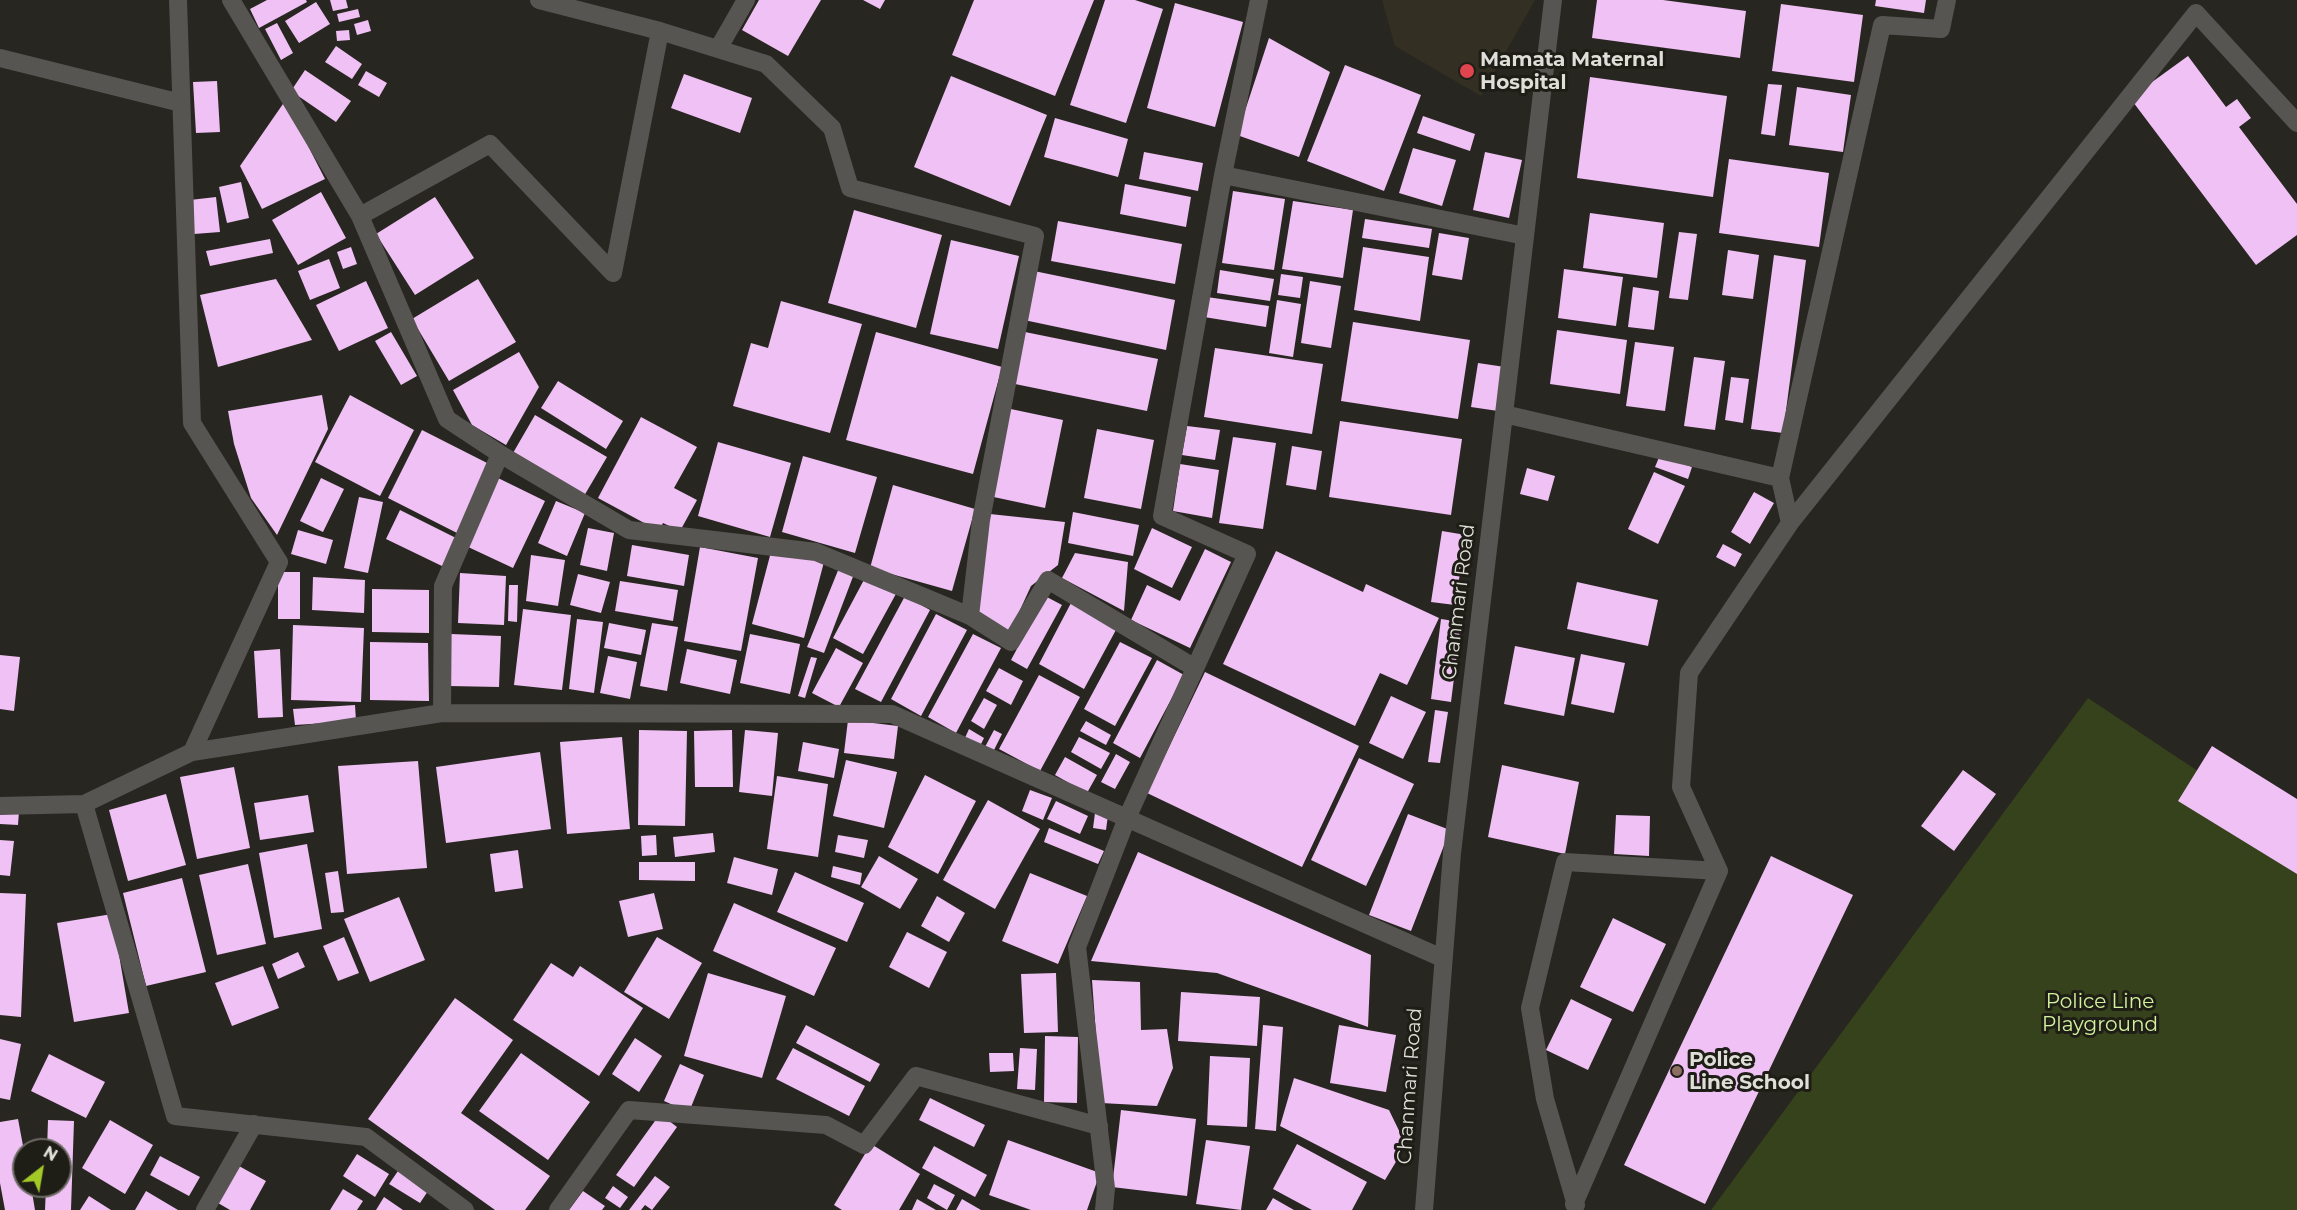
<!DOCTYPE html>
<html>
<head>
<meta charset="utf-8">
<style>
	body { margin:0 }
	#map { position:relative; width:2297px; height:1210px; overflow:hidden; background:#282620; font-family:Montserrat,sans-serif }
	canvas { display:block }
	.north { position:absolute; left:12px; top:1138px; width:60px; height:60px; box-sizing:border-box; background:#1e1d16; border:2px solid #6b6a64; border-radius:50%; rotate:31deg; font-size:16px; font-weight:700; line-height:24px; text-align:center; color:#dfded9 }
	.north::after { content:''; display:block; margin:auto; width:21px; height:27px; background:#a3c927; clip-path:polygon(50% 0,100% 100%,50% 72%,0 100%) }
</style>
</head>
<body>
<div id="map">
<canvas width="2297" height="1210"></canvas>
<div class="north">N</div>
</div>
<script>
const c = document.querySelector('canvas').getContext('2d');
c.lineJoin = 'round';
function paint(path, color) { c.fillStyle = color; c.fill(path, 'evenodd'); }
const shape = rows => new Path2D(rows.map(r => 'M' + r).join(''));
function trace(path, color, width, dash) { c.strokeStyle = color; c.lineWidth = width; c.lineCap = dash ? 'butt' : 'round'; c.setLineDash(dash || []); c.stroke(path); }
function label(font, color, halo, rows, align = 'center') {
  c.font = font + ' Montserrat,sans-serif'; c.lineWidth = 6; c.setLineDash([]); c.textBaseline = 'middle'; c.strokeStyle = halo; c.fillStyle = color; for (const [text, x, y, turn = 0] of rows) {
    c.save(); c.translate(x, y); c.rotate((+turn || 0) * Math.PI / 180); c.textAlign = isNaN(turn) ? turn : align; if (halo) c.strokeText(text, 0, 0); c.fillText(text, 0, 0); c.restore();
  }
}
paint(shape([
	[1382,0,1535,0,1481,96,1395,46]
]), '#332f23');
paint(shape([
	[2088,698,2297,837,2297,1210,1711,1210]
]), '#35421b');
paint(shape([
	[267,0,306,0,307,2,259,28,250,9],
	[330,0,346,0,348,8,333,11],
	[759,0,821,0,788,56,742,30],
	[863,0,885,0,880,9],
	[974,0,1094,0,1055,96,952,55],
	[1105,0,1135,0,1163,9,1126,123,1070,105],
	[1597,0,1663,0,1746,11,1740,58,1592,38],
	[1876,0,1926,0,1924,13,1875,6],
	[316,2,330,24,299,43,285,21],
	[1175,3,1243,22,1215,127,1147,108],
	[1781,4,1863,15,1854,82,1772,71],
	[358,9,360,17,339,22,337,14],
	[368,20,371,31,357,35,354,24],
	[277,23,293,53,281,60,265,29],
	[349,30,350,40,337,41,336,31],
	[1269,38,1330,72,1299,157,1237,135],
	[336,46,362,64,352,79,325,62],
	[2188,56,2226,107,2237,99,2251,118,2239,127,2297,204,2297,235,2256,265,2130,98],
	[1345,65,1421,95,1384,191,1307,161],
	[305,70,351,101,336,122,291,91],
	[366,71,387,83,379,97,358,85],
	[684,74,752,98,740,133,671,108],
	[951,76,1047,115,1010,206,914,167],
	[1590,77,1727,96,1713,197,1577,178],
	[217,81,220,132,196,133,193,82],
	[1768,84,1782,85,1775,136,1761,134],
	[1797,87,1851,95,1843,152,1789,145],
	[285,101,325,179,262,209,240,166],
	[1423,116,1475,134,1470,151,1417,133],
	[1055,118,1128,139,1118,177,1044,157],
	[1413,148,1456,160,1442,206,1399,193],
	[1144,152,1203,163,1198,191,1139,179],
	[1485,152,1522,160,1509,218,1473,210],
	[1729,159,1829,173,1819,247,1719,233],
	[241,182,249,218,227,223,219,187],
	[1125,184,1191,197,1186,227,1120,214],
	[1233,191,1285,199,1274,270,1222,263],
	[321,192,346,238,298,265,272,220],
	[216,197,220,232,194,234,190,200],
	[435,197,474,258,415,295,376,234],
	[1293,201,1353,210,1343,278,1282,269],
	[854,210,942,235,916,328,828,303],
	[1590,213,1664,223,1657,278,1583,268],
	[1365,219,1432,229,1429,248,1362,238],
	[1058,221,1182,244,1175,284,1051,261],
	[1679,232,1697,234,1688,300,1669,298],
	[1439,233,1469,238,1462,280,1432,275],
	[270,239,273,253,210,266,206,251],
	[951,240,1019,256,998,349,930,334],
	[351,247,357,264,343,269,337,252],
	[1363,247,1429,257,1420,321,1354,310],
	[1728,250,1759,255,1753,299,1722,295],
	[1774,255,1806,260,1783,433,1751,429],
	[329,259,340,288,310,300,298,271],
	[1564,269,1623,277,1616,326,1558,318],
	[1220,270,1274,279,1270,301,1217,293],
	[1034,271,1175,300,1166,350,1024,320],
	[1281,274,1303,277,1300,298,1278,295],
	[276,279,312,340,218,367,200,295],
	[478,279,516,342,449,381,412,319],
	[366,281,388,328,339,351,316,305],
	[1310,281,1341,286,1331,348,1301,343],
	[1633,287,1659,291,1654,330,1628,327],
	[1207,297,1269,306,1266,327,1204,317],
	[1277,300,1301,304,1293,357,1269,353],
	[781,301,862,324,830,433,733,406,751,343,768,348],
	[1353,322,1470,340,1458,419,1341,401],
	[1557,330,1627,340,1620,394,1550,384],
	[391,332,417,376,401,385,375,341],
	[876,332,1002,367,973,474,846,440],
	[1025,332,1158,359,1147,411,1015,384],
	[1635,342,1674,347,1665,411,1626,406],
	[1215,348,1323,364,1312,434,1204,417],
	[519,352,539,387,506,445,472,425,453,390],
	[1694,357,1725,361,1715,430,1684,426],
	[1478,363,1505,367,1498,411,1471,407],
	[1731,377,1749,379,1743,423,1725,420],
	[558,381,623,421,606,449,541,408],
	[322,395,328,429,277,535,251,498,234,444,228,411],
	[350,395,414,430,380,496,315,462],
	[1006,408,1063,420,1045,508,989,496],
	[535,415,607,457,584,496,513,453],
	[641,417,697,447,674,488,697,500,680,531,663,523,659,531,598,498],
	[1340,421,1462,439,1451,515,1329,497],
	[1187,426,1220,430,1215,460,1182,455],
	[1097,429,1154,440,1141,509,1084,498],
	[422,430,493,466,459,534,388,498],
	[1233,437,1276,443,1263,529,1219,523],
	[718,442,791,463,770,537,698,516],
	[1292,446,1322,451,1316,490,1286,485],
	[1660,455,1692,467,1688,479,1655,467],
	[803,456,877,477,855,553,782,532],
	[1180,464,1219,470,1212,518,1173,511],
	[1527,468,1555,476,1548,501,1520,494],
	[1654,472,1685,486,1658,544,1628,529],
	[321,478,344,489,323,532,300,521],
	[498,478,545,501,513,568,466,546],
	[893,485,975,509,952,591,870,568],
	[1754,492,1774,503,1750,544,1731,532],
	[359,497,383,502,368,573,344,568],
	[556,501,585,513,567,556,538,543],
	[400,510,458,539,444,567,386,539],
	[1073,512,1139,525,1133,556,1068,543],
	[990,514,1065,522,1058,565,1031,586,1009,634,977,613],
	[588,528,614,533,607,571,580,565],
	[1152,528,1192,547,1172,588,1134,569],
	[298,530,333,540,326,564,291,554],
	[1442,531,1466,535,1455,605,1431,602],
	[1723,544,1742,554,1735,567,1716,557],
	[632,545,689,555,684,586,627,576],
	[700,547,758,558,741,651,684,641],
	[772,548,824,562,804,638,752,624],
	[1205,549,1231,562,1190,648,1131,620,1147,585,1180,601],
	[1276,551,1363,592,1366,584,1439,618,1407,685,1380,673,1355,726,1223,664],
	[1075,553,1128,562,1124,611,1062,578],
	[531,555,565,560,558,606,526,601],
	[839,568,854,574,824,653,807,647],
	[278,572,300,572,300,619,278,619],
	[460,573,506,576,504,625,458,623],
	[578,574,610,582,601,613,570,605],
	[866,576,897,592,863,654,833,638],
	[313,577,365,580,364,613,312,610],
	[620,581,678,590,673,621,615,611],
	[1577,582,1658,600,1648,646,1567,629],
	[509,585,518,585,517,622,508,621],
	[372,589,429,590,429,633,372,632],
	[905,596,930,610,881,702,855,689],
	[1045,596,1062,605,1027,669,1011,660],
	[1071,603,1117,628,1084,689,1039,664],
	[523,609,571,615,562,690,514,685],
	[936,614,967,630,921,716,891,699],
	[577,619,603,622,594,693,569,689],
	[1441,619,1461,622,1451,702,1431,699],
	[609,623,646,630,641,655,604,648],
	[652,623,678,627,667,691,640,686],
	[293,625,364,628,361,702,291,700],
	[451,634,501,636,499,687,449,686],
	[750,634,800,644,790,694,740,683],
	[973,634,1001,648,956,733,928,717],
	[370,642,428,643,429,701,370,700],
	[1120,642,1152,658,1115,726,1084,709],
	[1515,646,1575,658,1564,716,1504,704],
	[836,648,863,663,839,707,812,693],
	[280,649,283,717,258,718,254,651],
	[687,649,737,660,730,694,680,683],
	[1581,654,1625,663,1614,713,1571,704],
	[0,655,20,657,14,711,0,709],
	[608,656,637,662,630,699,600,693],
	[811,657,817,658,805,698,798,696],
	[1157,660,1184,675,1140,758,1113,743],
	[999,668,1023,681,1011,705,986,691],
	[1205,672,1359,746,1302,867,1147,793],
	[1039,675,1080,697,1040,771,999,749],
	[1391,696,1426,712,1403,759,1369,743],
	[984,698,997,705,984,729,971,721],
	[355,705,356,721,295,725,293,709],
	[1435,710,1448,712,1440,763,1428,762],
	[848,720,898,726,894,759,844,753],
	[1086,721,1111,735,1106,745,1080,731],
	[969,729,984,738,979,748,964,740],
	[639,730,687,731,685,826,638,825],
	[732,730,733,787,695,787,694,731],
	[745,730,778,733,772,796,739,792],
	[994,730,1002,734,993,752,985,747],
	[622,737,630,829,567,834,560,742],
	[1079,737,1110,753,1101,769,1071,752],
	[803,742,839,749,834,778,798,771],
	[2212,746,2297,799,2297,874,2178,801],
	[540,752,551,829,446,843,436,767],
	[1116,754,1130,762,1115,789,1101,782],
	[1065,757,1097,775,1087,793,1055,775],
	[1359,758,1414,784,1366,886,1311,860],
	[846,760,897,772,884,828,833,816],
	[418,761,427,868,347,874,338,766],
	[1502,765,1579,782,1565,854,1488,837],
	[234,767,250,848,197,859,180,777],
	[1963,770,1996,794,1954,851,1921,826],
	[925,775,976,801,938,874,888,847],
	[777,776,828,784,818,857,767,849],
	[1030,790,1052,798,1043,820,1022,811],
	[166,794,186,865,128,881,109,810],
	[308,795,314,832,260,840,254,803],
	[988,800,1040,829,995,909,943,880],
	[1056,801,1088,816,1080,834,1047,819],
	[0,811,19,811,18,825,0,824],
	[1095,813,1108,815,1106,830,1093,828],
	[1408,814,1450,830,1411,931,1369,915],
	[1616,815,1650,816,1649,856,1614,854],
	[1049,828,1104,851,1098,864,1044,842],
	[713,833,715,852,675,857,673,837],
	[656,835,657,855,642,856,641,836],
	[838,835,868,840,864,858,835,852],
	[0,840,14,841,10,876,0,875],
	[307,844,322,929,274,938,259,853],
	[518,850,523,888,495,892,490,854],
	[1138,852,1371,955,1368,1027,1217,973,1091,961],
	[879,856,918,879,900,909,861,887],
	[1771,856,1853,895,1705,1204,1624,1165],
	[734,857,778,869,772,895,727,883],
	[639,862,695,862,695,881,639,880],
	[248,864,266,944,217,955,199,875],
	[833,866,862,873,860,885,831,877],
	[338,871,344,912,331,913,325,873],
	[795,872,864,903,847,942,777,912],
	[1030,873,1087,896,1058,964,1002,941],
	[182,878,206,972,146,986,123,893],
	[0,893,26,894,21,1017,0,1015],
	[654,893,663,929,628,937,619,901],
	[937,896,965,913,949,942,921,926],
	[399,897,425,960,370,982,344,919],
	[734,903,836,948,814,996,713,951],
	[112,914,129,1013,74,1022,57,923],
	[1613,918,1666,944,1633,1012,1580,987],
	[907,932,947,952,929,988,889,967],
	[344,937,359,973,338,981,323,946],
	[657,937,702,963,669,1019,624,992],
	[298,952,305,967,278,979,272,964],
	[551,963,573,977,580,966,643,1008,599,1076,513,1020],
	[263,966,279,1008,232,1026,215,983],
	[708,973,786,996,762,1078,684,1056],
	[1056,973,1058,1032,1024,1033,1021,974],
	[1092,980,1140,982,1141,1030,1167,1029,1173,1068,1157,1106,1101,1103],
	[1181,992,1260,997,1257,1046,1178,1041],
	[455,998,513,1040,461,1113,550,1176,525,1210,495,1210,368,1119],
	[1571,999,1612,1019,1588,1070,1546,1050],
	[806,1025,880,1064,870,1082,796,1043],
	[1263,1025,1283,1027,1276,1131,1255,1129],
	[1339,1025,1396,1035,1386,1092,1330,1083],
	[1045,1036,1078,1037,1077,1103,1044,1102],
	[635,1038,662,1056,639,1092,612,1074],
	[0,1039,21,1044,10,1100,0,1098],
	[793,1048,865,1086,849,1116,776,1079],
	[1020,1048,1037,1049,1035,1090,1017,1089],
	[521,1053,590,1102,548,1160,479,1111],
	[989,1053,1013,1053,1014,1071,990,1072],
	[49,1054,105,1082,86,1118,31,1091],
	[1210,1056,1250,1058,1247,1127,1207,1125],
	[680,1064,704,1075,689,1112,664,1101],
	[1294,1078,1389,1110,1406,1145,1385,1180,1280,1126],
	[930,1098,985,1125,974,1147,919,1120],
	[1121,1110,1196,1119,1187,1196,1112,1187],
	[660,1114,677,1127,634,1187,616,1175],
	[18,1119,24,1151,24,1186,31,1186,35,1210,5,1210,0,1183,0,1122],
	[48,1120,74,1121,71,1210,45,1210,46,1186,60,1186,60,1150,47,1150],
	[110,1120,153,1145,125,1194,82,1168],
	[1008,1140,1100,1173,1087,1210,1031,1210,989,1195],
	[1206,1140,1250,1146,1241,1210,1196,1204],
	[871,1144,920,1174,899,1210,842,1210,834,1205],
	[1297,1144,1367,1182,1352,1210,1312,1210,1273,1189],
	[934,1146,987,1175,975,1197,922,1168],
	[357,1154,389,1174,375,1197,343,1176],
	[160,1156,200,1177,189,1196,150,1175],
	[239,1166,266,1181,250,1210,230,1210,218,1203],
	[398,1171,428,1191,420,1203,389,1184],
	[655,1176,670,1187,652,1210,645,1205,641,1210,629,1210],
	[934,1184,955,1195,947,1210,927,1198],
	[613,1186,628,1197,620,1208,605,1198],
	[343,1189,363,1201,357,1210,330,1210],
	[146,1191,178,1210,135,1210],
	[583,1191,605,1206,602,1210,569,1210],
	[89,1196,111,1210,80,1210],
	[384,1197,403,1210,376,1210],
	[1273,1198,1294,1210,1266,1210],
	[917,1199,936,1210,912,1210],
	[962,1199,981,1210,956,1210]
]), '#efc1f4');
trace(shape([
	[178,0,192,423,279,562,192,752],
	[231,0,360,216,447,419,500,454,629,530,816,552,970,616,1011,642,1048,580,1195,668],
	[539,0,660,31,766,64,832,128,850,188,1035,236,981,520,970,616],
	[718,49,746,0],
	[0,58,181,103],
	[1223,175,1525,236],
	[360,216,490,144,613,273],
	[613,273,660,31],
	[1504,414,1780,478,1882,25,1941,29,1947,0],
	[1790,523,2196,13,2297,123],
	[442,713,443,586,500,454],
	[84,804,175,1116,366,1137,465,1210],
	[0,806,84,804,192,752,442,713,892,714,1442,958],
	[1574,1204,1719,871,1681,787,1689,673,1790,523,1780,478],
	[1576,1205,1545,1099,1530,1008,1565,862,1719,871],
	[205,1210,254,1124],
	[558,1210,629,1110,826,1125,864,1145,916,1076,1099,1126],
	[1104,1210,1106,1188,1077,947,1127,818,1247,554,1162,516,1223,175,1259,0],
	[1424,1210,1452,853,1553,0]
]), '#575552', 18);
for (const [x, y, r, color] of [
	[1467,71,8,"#e0444e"],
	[1677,1071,6,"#8d6e63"]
]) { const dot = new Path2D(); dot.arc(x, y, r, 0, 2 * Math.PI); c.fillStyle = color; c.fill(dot); trace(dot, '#1e1d16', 2); }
label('bold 20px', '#dfded9', '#1e1d16', [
	["Mamata Maternal",1480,60],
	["Hospital",1480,83],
	["Police",1689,1060],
	["Line School",1689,1083]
], 'left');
label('20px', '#dfded9', '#1e1d16', [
	["Chanmari Road",1459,602,-83],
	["Chanmari Road",1410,1086,-86]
]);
label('20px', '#d3f29c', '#1e1d16', [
	["Police Line",2100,1002],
	["Playground",2100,1025]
]);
</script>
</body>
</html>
